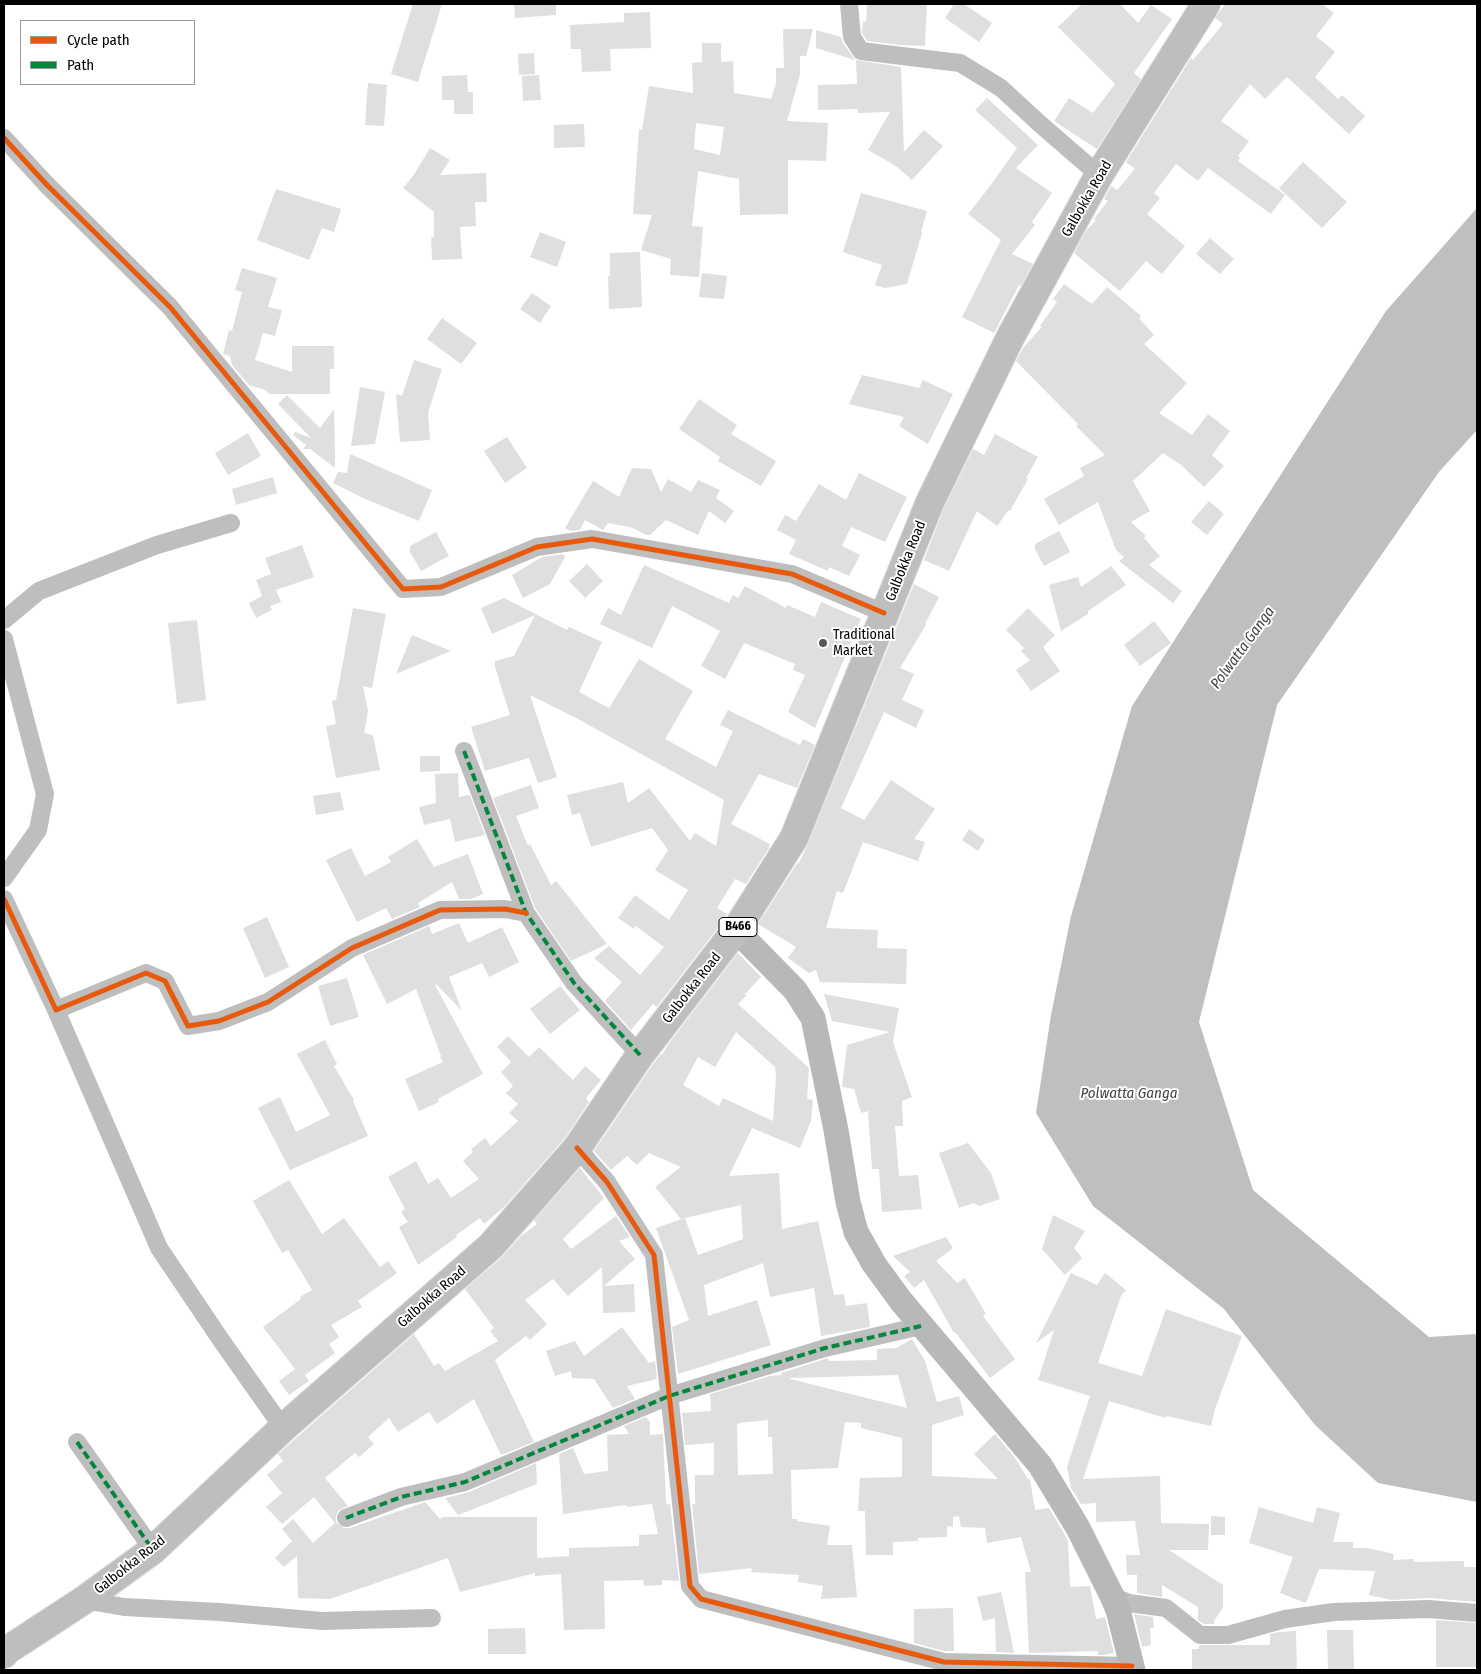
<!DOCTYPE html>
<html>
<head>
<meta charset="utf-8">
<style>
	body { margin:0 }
	#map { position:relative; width:1481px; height:1674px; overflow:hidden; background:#fff; font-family:"Fira Sans Condensed",sans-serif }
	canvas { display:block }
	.frame { position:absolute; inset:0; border:5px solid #000; pointer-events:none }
	.legend { position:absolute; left:20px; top:20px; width:175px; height:65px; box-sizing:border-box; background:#fff; border:1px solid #999; margin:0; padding:6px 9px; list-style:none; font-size:15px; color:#000 }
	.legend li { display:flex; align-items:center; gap:10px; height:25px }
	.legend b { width:25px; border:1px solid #999 }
</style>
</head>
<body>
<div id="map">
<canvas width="1481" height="1674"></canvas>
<div class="frame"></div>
<ul class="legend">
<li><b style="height:6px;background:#e8590c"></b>Cycle path</li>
<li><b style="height:6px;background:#00873e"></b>Path</li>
</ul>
</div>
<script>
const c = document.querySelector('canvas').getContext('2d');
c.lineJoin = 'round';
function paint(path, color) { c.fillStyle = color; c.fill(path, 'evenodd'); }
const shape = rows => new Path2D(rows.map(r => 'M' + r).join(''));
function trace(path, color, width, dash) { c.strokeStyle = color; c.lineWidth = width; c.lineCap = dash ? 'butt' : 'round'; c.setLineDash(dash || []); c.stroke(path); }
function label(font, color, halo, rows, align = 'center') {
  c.font = font + ' "Fira Sans Condensed",sans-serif'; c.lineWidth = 4; c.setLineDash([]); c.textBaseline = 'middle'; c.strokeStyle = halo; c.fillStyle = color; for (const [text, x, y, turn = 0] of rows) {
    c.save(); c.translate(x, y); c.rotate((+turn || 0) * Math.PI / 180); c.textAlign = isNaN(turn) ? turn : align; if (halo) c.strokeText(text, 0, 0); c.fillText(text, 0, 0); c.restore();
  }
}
paint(shape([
	[1477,208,1477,430,1439,472,1277,705,1199,1022,1253,1190,1429,1337,1477,1334,1477,1502,1378,1483,1315,1425,1224,1309,1093,1206,1036,1113,1051,1015,1071,916,1132,706,1386,311]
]), '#bfbfbf');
paint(shape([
	[413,4,442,4,418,82,391,74],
	[514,4,556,4,556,15,515,18],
	[867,4,927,4,925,46,900,45,867,41,862,33,863,21,866,22],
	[954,4,964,4,992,23,979,42,945,18],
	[1082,4,1120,4,1138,23,1151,5,1172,19,1134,73,1141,79,1097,149,1054,121,1069,98,1093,113,1115,84,1058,27],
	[1225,4,1322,4,1334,13,1316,36,1335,52,1315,77,1338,99,1342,95,1365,116,1349,134,1287,77,1265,99,1250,84,1221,121,1249,141,1238,156,1240,158,1238,161,1285,195,1271,214,1208,168,1198,181,1176,164,1154,193,1160,198,1147,214,1185,246,1162,274,1146,261,1120,291,1074,253,1086,231,1096,220,1094,219,1108,201,1104,199,1111,186,1117,190,1135,169,1126,162,1191,58,1193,60,1223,24,1215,18],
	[650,12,651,48,610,49,611,71,582,72,581,49,571,49,570,25,624,22,624,13],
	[783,29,813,29,806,56,800,56,800,75,787,121,828,123,826,161,788,160,788,214,740,215,739,179,698,171,692,226,703,227,699,277,670,275,671,259,641,250,652,215,633,214,639,129,642,130,649,86,693,93,692,63,702,62,702,43,721,43,721,62,733,61,734,93,771,99,776,83,776,68,784,68],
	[696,123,724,127,720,155,694,149],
	[816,30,841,37,843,43,855,60,816,48],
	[534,53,535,74,519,75,518,54],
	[856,60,901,67,904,152,924,130,943,146,912,180,896,166,868,150,890,112,858,113,858,109,818,110,818,85,857,84],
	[467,75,468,92,473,92,473,114,454,114,454,100,442,100,442,76],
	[539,75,541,100,523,101,522,76],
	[368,83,387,85,384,126,365,125],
	[987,98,1038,145,1016,168,1052,193,1032,222,1035,225,1012,254,1033,264,1021,286,1019,285,994,333,962,317,1001,240,968,214,990,186,1017,148,975,110],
	[584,124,585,147,554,148,554,125],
	[430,148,450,160,440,175,486,173,487,202,475,202,476,226,460,227,462,259,432,260,431,237,434,237,434,212,403,188,413,176],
	[1303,162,1347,202,1322,228,1279,188],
	[276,189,341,209,334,232,322,228,309,260,257,240],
	[861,193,927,211,921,232,922,233,907,284,885,288,875,285,882,265,843,252],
	[540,232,566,242,557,267,530,257],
	[1210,238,1234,259,1220,274,1196,254],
	[640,252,642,307,609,309,608,276,610,276,610,253],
	[242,268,277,278,268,307,282,310,275,336,263,333,255,360,292,372,292,346,334,346,334,369,330,369,330,394,269,394,265,390,249,385,232,365,230,356,223,354,229,330,232,331,242,292,235,290],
	[702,273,727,276,724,299,699,297],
	[1064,284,1092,304,1107,287,1141,316,1139,318,1154,335,1144,344,1187,383,1159,413,1192,435,1208,414,1230,431,1212,455,1224,466,1204,487,1181,465,1163,453,1133,481,1150,511,1131,522,1146,536,1144,538,1160,556,1149,565,1182,591,1173,603,1119,561,1124,557,1116,550,1098,502,1059,525,1044,499,1084,476,1080,468,1105,455,1076,426,1078,424,1016,361,1023,348,1042,327,1040,326,1057,302,1053,299],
	[532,293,551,306,540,323,520,309],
	[442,318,477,343,461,364,427,339],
	[414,360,442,369,428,413,430,440,400,442,396,394,402,396],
	[862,375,919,388,923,380,953,394,928,444,899,426,904,417,849,404],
	[360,387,385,392,375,444,351,446],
	[287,395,320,428,334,409,335,447,333,447,335,448,335,468,310,449,303,449,306,445,293,435,295,432,311,438,278,404],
	[699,399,737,425,731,434,776,461,761,486,718,461,720,457,679,429],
	[248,433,261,456,228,475,215,453],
	[995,434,1038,457,1026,478,1028,479,1010,511,1008,511,997,526,977,511,949,571,924,560,944,508,973,449,984,455],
	[507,437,527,468,505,483,484,451],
	[350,454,432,490,419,521,363,498,333,483,338,472,347,473],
	[632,468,651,469,661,492,668,479,691,492,698,480,720,490,716,498,734,511,725,523,709,511,698,535,666,520,650,535,646,535,633,528,608,523,603,530,585,520,580,530,571,531,565,528,593,481,619,497],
	[859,473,907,497,885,542,851,527,842,546,860,555,849,576,829,567,828,571,789,554,796,540,777,530,785,515,796,521,819,484,846,500],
	[273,477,277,493,236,505,232,489],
	[1209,501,1224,514,1207,535,1191,522],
	[1059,531,1070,552,1044,566,1035,549,1035,544],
	[436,532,449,556,421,571,410,552,410,546],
	[302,545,314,577,276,590,281,602,270,606,272,610,256,618,249,603,262,596,256,580,271,574,265,558],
	[563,554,565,557,550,584,523,598,512,575,542,557],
	[587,564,603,581,585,598,569,581],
	[644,565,729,603,733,595,738,598,745,586,786,608,787,605,815,617,821,602,861,619,815,728,788,712,805,675,793,670,795,664,744,643,725,679,701,666,720,631,672,606,652,648,600,624,608,608,621,615],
	[1111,566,1126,585,1088,611,1088,614,1061,631,1049,585,1078,577,1081,587],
	[914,584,939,597,925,624,926,625,900,668,914,674,902,700,924,710,916,728,884,712,841,808,864,820,891,780,935,809,914,839,925,842,918,861,863,842,843,893,837,891,826,928,878,930,877,948,907,949,906,984,820,982,816,970,809,973,788,958,796,947,758,924,798,862,799,863,808,844],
	[504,598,567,630,569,627,602,642,579,692,609,708,639,659,693,691,665,739,716,767,733,731,720,725,728,710,800,745,803,739,815,745,797,788,759,774,731,824,770,844,769,848,746,884,735,879,717,908,727,914,723,921,659,1004,657,1007,653,1004,631,1030,605,1001,622,982,594,958,609,946,640,975,664,947,636,926,634,929,618,918,635,895,669,920,688,890,655,870,668,850,652,828,591,847,580,813,572,815,567,795,623,782,628,803,649,788,690,841,695,833,716,846,724,800,578,719,530,695,557,777,538,783,529,758,485,771,471,727,510,715,495,667,495,661,514,656,535,615,492,634,481,608],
	[353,608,386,614,372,688,363,686,368,711,364,733,373,735,380,770,336,778,326,726,336,724,332,701,336,700],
	[1028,608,1055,635,1043,647,1060,671,1031,691,1016,670,1030,660,1021,651,1024,648,1006,630],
	[197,620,206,700,177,704,168,623],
	[1154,621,1171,643,1140,666,1124,645],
	[412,635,451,651,396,674],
	[420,756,440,756,440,771,420,772],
	[458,773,459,797,470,795,485,835,455,842,450,819,424,825,419,807,436,803,435,774],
	[531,785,539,808,516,816,528,846,530,844,551,885,556,881,607,944,571,961,535,908,493,798],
	[340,792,344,810,316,815,313,796],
	[969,829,985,840,978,851,962,840],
	[417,839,434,867,468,854,483,894,471,899,459,899,452,882,418,903,420,907,392,919,386,908,357,922,326,860,351,848,365,876,391,862,388,857],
	[267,917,289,967,265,978,243,928],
	[459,923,468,943,502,927,519,962,489,977,482,963,449,977,462,1011,436,984,435,985,483,1074,438,1099,439,1102,419,1111,405,1079,443,1062,440,1057,441,1056,416,989,387,1004,363,955,429,926,432,934],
	[738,953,761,977,745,994,746,996,738,1004,809,1068,807,1099,813,1100,811,1121,800,1148,752,1128,729,1176,779,1173,782,1229,818,1221,834,1295,844,1294,846,1306,867,1303,870,1327,821,1336,814,1288,770,1297,763,1263,704,1285,708,1316,757,1300,771,1345,678,1374,672,1327,689,1320,656,1228,685,1218,681,1219,655,1187,681,1167,649,1153,637,1165,627,1156,611,1170,594,1151,653,1064,661,1054,662,1055,669,1043],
	[736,1032,775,1067,776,1077,773,1121,723,1098,719,1106,683,1085,698,1057,715,1067],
	[741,1205,743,1239,698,1255,685,1218],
	[347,978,359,1017,330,1026,318,986],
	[560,986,580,1010,550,1034,530,1009],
	[824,994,899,1008,893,1042,912,1097,902,1101,903,1126,895,1126,899,1176,918,1175,922,1209,882,1212,879,1169,872,1169,868,1111,861,1113,854,1089,842,1087,847,1045,890,1032,832,1021],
	[508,1036,529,1057,539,1047,573,1080,585,1066,601,1080,586,1098,589,1102,565,1138,504,1207,484,1224,480,1218,456,1235,457,1237,418,1265,399,1227,408,1222,401,1212,405,1209,388,1177,416,1161,428,1184,438,1178,451,1198,479,1179,463,1161,473,1152,471,1149,485,1138,491,1146,518,1121,509,1113,518,1104,506,1093,513,1086,501,1072,511,1062,497,1047],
	[325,1040,337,1064,334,1066,354,1100,353,1101,368,1136,290,1170,258,1108,280,1097,296,1132,330,1115,297,1054],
	[968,1143,991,1173,1000,1199,979,1206,974,1203,959,1208,939,1153],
	[580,1168,604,1198,563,1239,571,1249,616,1216,630,1237,619,1241,635,1259,604,1286,634,1284,635,1312,603,1313,602,1267,568,1296,553,1279,525,1300,547,1324,530,1340,526,1336,495,1360,534,1442,501,1455,474,1399,437,1424,429,1412,398,1432,389,1418,368,1437,374,1444,359,1457,355,1453,325,1478,348,1506,338,1511,336,1516,336,1522,344,1528,350,1528,425,1502,440,1519,442,1517,537,1517,537,1558,569,1556,569,1548,639,1546,639,1535,658,1534,652,1504,627,1507,625,1505,563,1514,559,1454,573,1448,584,1474,608,1471,607,1435,629,1434,624,1426,646,1417,650,1422,650,1435,663,1434,666,1504,670,1504,679,1581,662,1580,662,1585,644,1586,643,1580,604,1581,605,1629,564,1630,561,1574,535,1576,535,1573,460,1592,448,1558,330,1599,298,1598,297,1556,284,1567,275,1558,292,1541,282,1529,293,1519,313,1543,335,1523,314,1497,282,1524,266,1507,282,1493,267,1475,283,1461,278,1454,414,1334,434,1366,439,1363,445,1371,498,1341,490,1331,494,1328,465,1289,501,1258,521,1236,537,1224,534,1220],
	[289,1180,322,1234,344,1218,380,1267,388,1261,397,1273,358,1301,362,1307,331,1325,339,1337,329,1344,335,1353,305,1375,309,1381,289,1395,279,1381,295,1369,263,1327,301,1299,300,1297,312,1290,288,1250,282,1253,253,1201],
	[1053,1215,1085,1231,1074,1248,1082,1258,1065,1275,1042,1249],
	[946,1237,953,1248,936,1261,957,1283,965,1278,986,1314,983,1316,1015,1359,990,1378,955,1332,954,1333,924,1280,914,1288,904,1276,910,1272,893,1256],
	[1071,1273,1097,1285,1105,1273,1126,1290,1121,1296,1098,1363,1142,1376,1166,1309,1242,1336,1215,1409,1211,1426,1167,1416,1166,1418,1109,1401,1083,1479,1160,1476,1161,1523,1209,1524,1208,1550,1169,1550,1223,1585,1223,1607,1214,1621,1214,1624,1204,1624,1198,1620,1198,1607,1162,1585,1162,1597,1137,1593,1137,1575,1127,1575,1126,1555,1140,1555,1135,1521,1096,1522,1096,1503,1081,1504,1071,1488,1067,1467,1090,1396,1038,1380,1054,1330,1036,1343],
	[622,1327,649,1363,655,1361,657,1379,627,1386,635,1399,613,1408,594,1379,572,1378,571,1371,555,1376,546,1351,575,1341,584,1356],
	[912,1339,925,1361,937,1402,959,1396,964,1415,932,1425,932,1476,998,1479,974,1454,995,1434,1015,1458,1028,1479,1030,1479,1035,1510,1049,1508,1065,1535,1068,1541,1070,1587,1090,1586,1096,1619,1105,1617,1114,1653,1104,1655,1098,1655,1098,1651,1029,1653,1025,1572,1031,1572,1021,1537,987,1543,985,1528,961,1527,959,1516,953,1517,953,1527,947,1526,947,1537,918,1538,918,1541,893,1542,893,1555,866,1555,865,1511,858,1511,860,1478,902,1477,902,1438,861,1428,861,1423,845,1422,838,1468,791,1470,792,1519,797,1519,797,1521,830,1526,827,1545,852,1545,857,1597,821,1599,823,1586,798,1582,799,1575,751,1572,752,1568,699,1574,692,1504,695,1504,695,1475,714,1475,714,1443,685,1445,682,1413,711,1411,710,1394,770,1376,782,1375,781,1373,828,1358,829,1361,877,1360,877,1349,896,1348],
	[898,1375,907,1408,790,1379,790,1378],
	[768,1420,768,1437,772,1437,773,1474,738,1475,737,1425,739,1423],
	[536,1463,537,1484,458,1515,445,1498,469,1492],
	[1259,1507,1313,1523,1317,1507,1340,1513,1333,1542,1353,1542,1353,1548,1367,1548,1394,1554,1393,1560,1414,1559,1414,1562,1464,1561,1464,1567,1477,1567,1477,1602,1429,1598,1391,1600,1369,1595,1375,1571,1319,1569,1306,1603,1280,1593,1293,1557,1249,1543],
	[1211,1516,1225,1517,1225,1535,1211,1535],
	[1001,1592,1006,1614,1014,1653,996,1652,995,1618,983,1621,977,1597],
	[953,1608,954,1651,944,1651,914,1643,914,1609],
	[1134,1614,1153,1617,1154,1628,1150,1628,1151,1645,1142,1647],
	[1436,1620,1477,1623,1477,1667,1436,1667],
	[525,1628,526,1654,488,1654,488,1629],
	[1327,1630,1353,1630,1354,1670,1328,1670],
	[1296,1631,1297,1670,1192,1670,1192,1649,1199,1649,1199,1645,1270,1645,1270,1634,1279,1632]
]), '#dfdfdf');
const primary = shape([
	[4,1654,6,1651,84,1600,153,1550,283,1428,491,1246,577,1148,640,1055,736,930,794,838,930,502,1011,336,1099,175,1206,4]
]);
trace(primary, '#dbdbdb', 30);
trace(shape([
	[849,4,852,37,861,51,960,63,1001,88,1040,124,1099,175],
	[4,138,46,184,170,307,403,589,441,587,537,547,592,539,792,574,884,613],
	[4,620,39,591,157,545,231,523],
	[4,639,45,794,38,830,4,878],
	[464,751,526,913,574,983,640,1055],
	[4,899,56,1010,146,973,165,981,188,1026,219,1021,268,1002,352,948,440,910,505,909,526,913],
	[56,1010,159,1248,221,1340,283,1428],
	[577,1148,607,1182,654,1255,690,1586,701,1599,944,1662,1132,1666],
	[77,1442,153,1550],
	[346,1518,401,1497,465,1482,669,1396,825,1348,921,1326],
	[1112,1596,1129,1603,1166,1608,1200,1635,1228,1635,1285,1619,1334,1612,1428,1609,1477,1613],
	[84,1600,124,1607,219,1612,322,1621,432,1618]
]), '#bebebe', 18);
trace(shape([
	[736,930,795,990,813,1018,836,1130,848,1202,856,1232,874,1264,901,1301,1040,1465,1078,1528,1112,1596,1118,1610,1133,1670]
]), '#b8b8b8', 25);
trace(primary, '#bebebe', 28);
trace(shape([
	[464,751,526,913,574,983,640,1055],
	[77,1442,153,1550],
	[346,1518,401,1497,465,1482,669,1396,825,1348,921,1326]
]), '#00873e', 4, [8, 4]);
trace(shape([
	[4,138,46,184,170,307,403,589,441,587,537,547,592,539,792,574,884,613],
	[4,899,56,1010,146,973,165,981,188,1026,219,1021,268,1002,352,948,440,910,505,909,526,913],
	[577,1148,607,1182,654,1255,690,1586,701,1599,944,1662,1132,1666]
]), '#e8590c', 5);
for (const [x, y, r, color] of [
	[823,643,5,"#595959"]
]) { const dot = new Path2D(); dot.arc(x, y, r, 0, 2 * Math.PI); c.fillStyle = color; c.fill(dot); trace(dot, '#fff', 2); }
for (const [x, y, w] of [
	[738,927,38]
]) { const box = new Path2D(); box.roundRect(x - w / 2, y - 9.5, w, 19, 4); c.fillStyle = '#fff'; c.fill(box); trace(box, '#000', 1); }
label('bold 12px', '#000', null, [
	["B466",738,927]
]);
label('14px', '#000', '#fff', [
	["Galbokka Road",1087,199,-60],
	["Galbokka Road",906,561,-68],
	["Galbokka Road",692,988,-52],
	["Galbokka Road",432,1297,-41],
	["Galbokka Road",130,1565,-38]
]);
label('14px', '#000', '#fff', [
	["Traditional",833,635],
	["Market",833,651]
], 'left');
label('italic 15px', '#444', '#fff', [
	["Polwatta Ganga",1243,648,-54],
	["Polwatta Ganga",1129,1094]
]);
</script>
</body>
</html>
